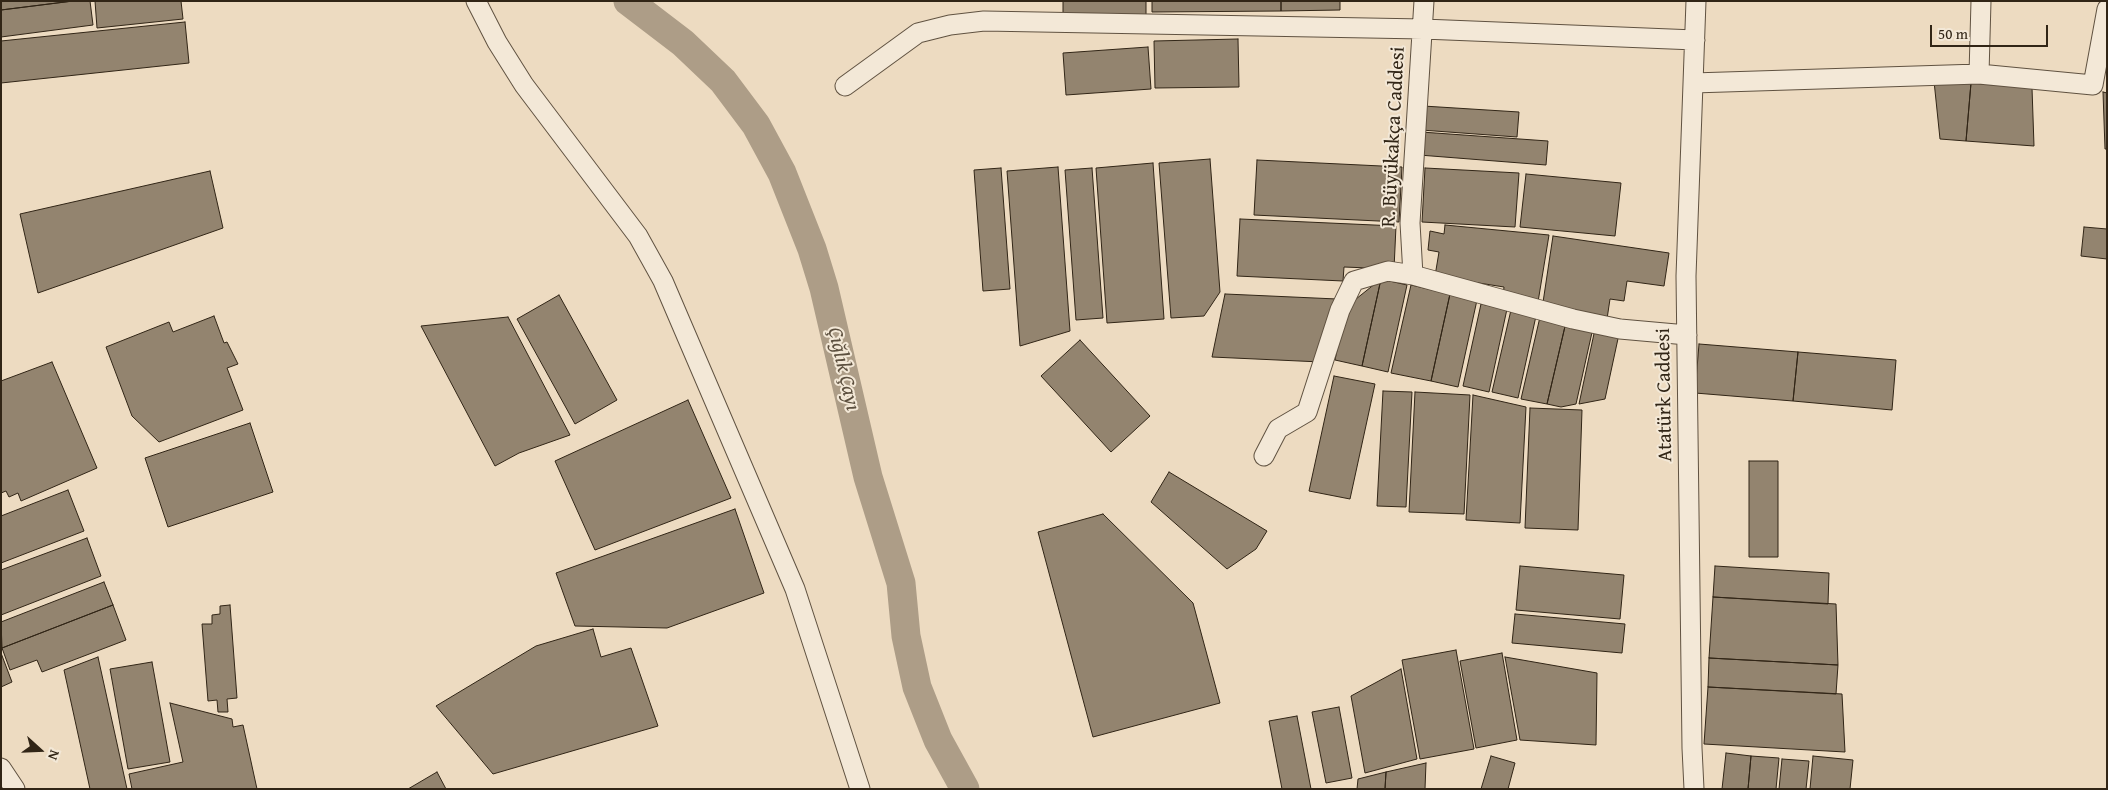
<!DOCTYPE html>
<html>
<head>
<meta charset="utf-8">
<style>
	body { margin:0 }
	#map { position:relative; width:2108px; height:790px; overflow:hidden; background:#eddbc1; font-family:"Gentium Book Plus",serif }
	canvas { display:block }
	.frame { position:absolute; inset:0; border:2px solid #312516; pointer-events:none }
	.north { position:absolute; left:15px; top:725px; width:50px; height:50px; -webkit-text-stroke:4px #f3e8d7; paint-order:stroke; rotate:110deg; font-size:14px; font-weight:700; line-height:20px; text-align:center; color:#312516 }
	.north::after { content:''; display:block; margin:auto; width:18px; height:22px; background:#312516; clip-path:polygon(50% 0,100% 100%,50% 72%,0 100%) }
	.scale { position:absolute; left:1930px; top:25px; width:118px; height:22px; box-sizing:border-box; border:2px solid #312516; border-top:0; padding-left:6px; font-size:15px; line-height:18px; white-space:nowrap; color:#312516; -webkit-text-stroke:4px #f3e8d7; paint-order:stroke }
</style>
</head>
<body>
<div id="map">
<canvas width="2108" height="790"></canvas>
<div class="frame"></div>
<div class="north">N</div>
<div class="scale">50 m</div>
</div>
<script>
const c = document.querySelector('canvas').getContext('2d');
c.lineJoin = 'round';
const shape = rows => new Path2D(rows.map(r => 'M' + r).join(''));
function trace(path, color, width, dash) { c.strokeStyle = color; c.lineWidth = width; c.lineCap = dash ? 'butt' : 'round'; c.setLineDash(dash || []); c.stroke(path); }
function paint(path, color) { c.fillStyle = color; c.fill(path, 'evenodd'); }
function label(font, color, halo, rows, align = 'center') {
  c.font = font + ' "Gentium Book Plus",serif'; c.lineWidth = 4; c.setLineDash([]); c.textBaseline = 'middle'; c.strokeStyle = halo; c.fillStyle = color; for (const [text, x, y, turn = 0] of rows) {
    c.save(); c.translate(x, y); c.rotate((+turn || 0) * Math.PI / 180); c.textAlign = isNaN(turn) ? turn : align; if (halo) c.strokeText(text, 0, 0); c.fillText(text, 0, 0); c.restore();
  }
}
trace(shape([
	[628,1,683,43,723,81,756,125,782,173,812,249,824,288,868,477,901,583,906,636,917,687,938,740,965,789]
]), '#ad9d87', 29);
const building = shape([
	[1,1,73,1,1,10,1,1],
	[73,1,90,1,93,25,1,37,1,10,73,1],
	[95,1,181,1,183,19,97,28,95,1],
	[1063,1,1146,1,1146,22,1063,21,1063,1],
	[1152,1,1281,1,1281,11,1152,12,1152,1],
	[1281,1,1340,1,1340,10,1281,11,1281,1],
	[185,22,189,63,1,83,1,41,185,22],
	[1238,39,1239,87,1155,88,1154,41,1238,39],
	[1148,47,1151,89,1066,95,1063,53,1148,47],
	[1934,81,1971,83,1966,141,1940,139,1934,81],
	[1971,83,2032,88,2034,146,1966,141,1971,83],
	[2103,92,2107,93,2107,149,2105,149,2103,92],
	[1423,106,1519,112,1517,137,1421,130,1423,106],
	[1421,132,1548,141,1546,165,1419,155,1421,132],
	[1210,159,1220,292,1204,316,1171,318,1159,163,1210,159],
	[1257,160,1402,167,1399,222,1254,215,1257,160],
	[1153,163,1164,319,1107,323,1096,168,1153,163],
	[1058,167,1070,331,1020,346,1007,171,1058,167],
	[1001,168,1010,289,983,291,974,170,1001,168],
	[1092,168,1103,318,1076,320,1065,170,1092,168],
	[1425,168,1519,173,1515,227,1422,222,1425,168],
	[210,171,223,228,38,293,20,214,210,171],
	[1526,174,1621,183,1615,236,1520,227,1526,174],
	[1240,219,1396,226,1394,269,1344,267,1343,281,1237,276,1240,219],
	[1445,225,1549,235,1538,302,1503,296,1504,287,1435,276,1439,252,1428,250,1430,231,1444,234,1445,225],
	[2084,227,2107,229,2107,259,2081,256,2084,227],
	[1553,236,1669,253,1664,286,1627,281,1624,301,1610,299,1607,319,1542,309,1553,236],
	[1381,279,1362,366,1335,360,1346,307,1381,279],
	[1381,279,1407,285,1388,372,1362,366,1381,279],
	[1411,285,1450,294,1431,381,1391,373,1411,285],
	[1225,294,1337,299,1321,362,1212,357,1225,294],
	[1450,294,1477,300,1458,387,1431,381,1450,294],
	[559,295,617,400,575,424,517,319,559,295],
	[1481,304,1507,309,1489,392,1463,386,1481,304],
	[1511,310,1536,316,1518,398,1492,392,1511,310],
	[214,316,224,343,227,342,238,364,227,368,243,410,159,442,132,416,106,347,169,322,173,332,214,316],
	[508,317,570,435,519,453,495,466,421,326,508,317],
	[1540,317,1566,322,1547,404,1521,399,1540,317],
	[1566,322,1593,328,1576,404,1561,407,1547,404,1566,322],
	[1595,329,1619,334,1605,399,1579,404,1595,329],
	[1080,340,1150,416,1111,452,1041,376,1080,340],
	[1699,344,1798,352,1793,401,1695,393,1699,344],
	[1798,352,1896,360,1892,410,1793,401,1798,352],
	[52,362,97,468,21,501,18,493,9,497,6,491,1,493,1,381,52,362],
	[1334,376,1375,384,1350,499,1309,491,1334,376],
	[1383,391,1412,392,1406,507,1377,506,1383,391],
	[1415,392,1470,395,1464,514,1409,512,1415,392],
	[1473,395,1526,407,1520,523,1466,520,1473,395],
	[688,400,731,498,595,550,555,461,688,400],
	[1530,408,1582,410,1578,530,1525,528,1530,408],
	[250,423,273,492,168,527,145,458,250,423],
	[1749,461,1778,461,1778,557,1749,557,1749,461],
	[1169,472,1267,531,1256,549,1227,569,1151,502,1169,472],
	[68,490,84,531,1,563,1,516,68,490],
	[735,509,764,593,667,628,575,626,556,573,735,509],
	[1103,514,1193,603,1220,703,1093,737,1038,532,1103,514],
	[87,538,101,576,1,615,1,570,87,538],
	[1520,566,1624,575,1620,619,1516,610,1520,566],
	[1715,566,1829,573,1828,604,1713,597,1715,566],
	[104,582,113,605,2,648,1,622,104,582],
	[1713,597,1836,604,1838,665,1709,658,1713,597],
	[113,605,126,640,42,672,37,660,10,670,2,648,113,605],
	[230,605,237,698,227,699,228,712,218,712,217,700,208,701,202,624,212,624,212,615,220,614,220,606,230,605],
	[1515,614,1625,624,1622,653,1512,643,1515,614],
	[593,629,601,657,631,648,658,726,493,774,436,706,536,646,593,629],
	[1456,650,1474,749,1420,759,1402,660,1456,650],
	[1,653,12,682,1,687,1,653],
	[1502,653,1517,740,1476,748,1460,661,1502,653],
	[98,657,127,789,90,789,64,670,98,657],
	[1505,657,1597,673,1596,745,1520,740,1505,657],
	[1709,658,1838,665,1836,694,1708,687,1709,658],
	[152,662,170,762,128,769,110,669,152,662],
	[1401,669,1417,759,1365,773,1351,696,1401,669],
	[1708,687,1842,694,1845,752,1704,744,1708,687],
	[170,703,232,719,233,727,243,725,257,789,132,789,129,774,183,762,170,703],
	[1339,707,1352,778,1326,783,1312,712,1339,707],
	[1297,716,1311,789,1282,789,1269,721,1297,716],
	[1726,753,1751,756,1748,789,1722,789,1726,753],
	[1491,756,1515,763,1508,789,1481,789,1491,756],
	[1751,756,1779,758,1776,789,1748,789,1751,756],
	[1813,756,1853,760,1850,789,1810,789,1813,756],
	[1782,759,1809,761,1806,789,1779,789,1782,759],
	[1426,763,1425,789,1385,789,1386,772,1426,763],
	[437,772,446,789,408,789,437,772],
	[1386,772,1385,789,1357,789,1358,779,1386,772]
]);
paint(building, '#93846f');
trace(building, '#312516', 1);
const minor = shape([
	[476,1,497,42,524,85,638,236,663,281,795,589,860,789],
	[1979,74,1981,1],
	[1693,83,1979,74,2093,85,2107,9],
	[845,86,918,33,950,25,984,21,1423,29,1695,40],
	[1413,275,1410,223,1424,1],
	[1264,456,1278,429,1307,412,1340,310,1354,281,1388,271,1413,275,1573,319,1620,329,1687,335],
	[1,768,15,789],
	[1694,789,1692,748,1686,276,1696,1]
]);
trace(minor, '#605241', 21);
trace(minor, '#f3e8d7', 19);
label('20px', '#312516', '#f3e8d7', [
	["R. Büyükakça Caddesi",1394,137,-87],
	["Atatürk Caddesi",1665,395,-91]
]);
label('italic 21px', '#5c4f3e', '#f3e8d7', [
	["Çığlık Çayı",843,369,77]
]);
</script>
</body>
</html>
